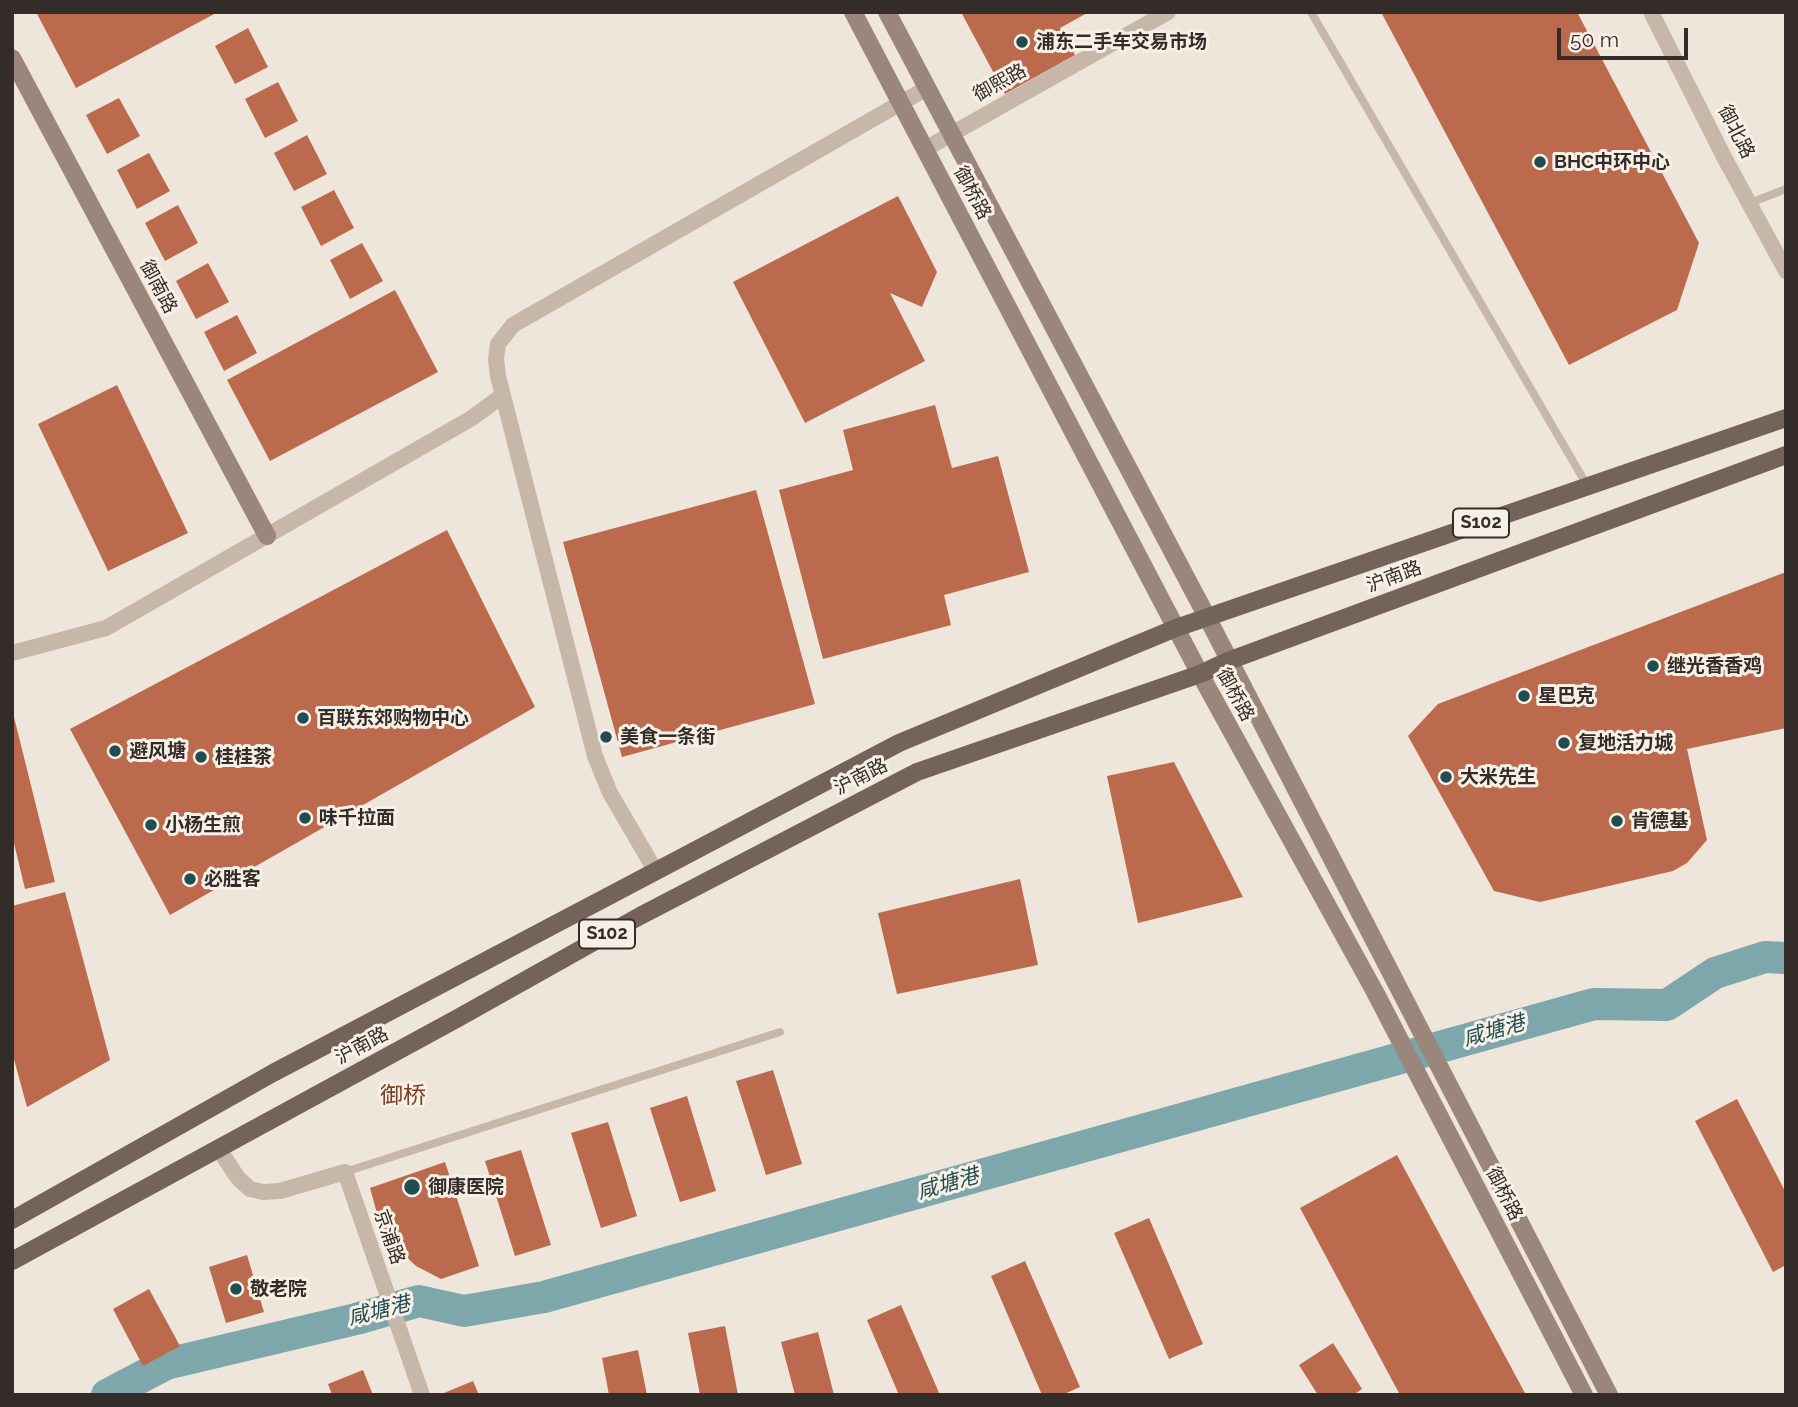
<!DOCTYPE html>
<html>
<head>
<meta charset="utf-8">
<style>
	body { margin:0 }
	#map { position:relative; width:1798px; height:1407px; overflow:hidden; background:#efe6db; font-family:Raleway,sans-serif }
	canvas { display:block }
	.frame { position:absolute; inset:0; border:14px solid #342c28; pointer-events:none }
	.scale { position:absolute; left:1557px; top:28px; width:131px; height:32px; box-sizing:border-box; border:4px solid #342c28; border-top:0; padding-left:9px; font-size:21px; line-height:24px; white-space:nowrap; color:#342c28; -webkit-text-stroke:5px #f7f0e7; paint-order:stroke }
</style>
</head>
<body>
<div id="map">
<canvas width="1798" height="1407"></canvas>
<div class="frame"></div>
<div class="scale">50 m</div>
</div>
<script>
const c = document.querySelector('canvas').getContext('2d');
c.lineJoin = 'round';
const shape = rows => new Path2D(rows.map(r => 'M' + r).join(''));
function trace(path, color, width, dash) { c.strokeStyle = color; c.lineWidth = width; c.lineCap = dash ? 'butt' : 'round'; c.setLineDash(dash || []); c.stroke(path); }
function paint(path, color) { c.fillStyle = color; c.fill(path, 'evenodd'); }
function label(font, color, halo, rows, align = 'center') {
  c.font = font + ' Raleway,"Noto Sans SC",sans-serif'; c.lineWidth = 6; c.setLineDash([]); c.textBaseline = 'middle'; c.strokeStyle = halo; c.fillStyle = color; for (const [text, x, y, turn = 0] of rows) {
    c.save(); c.translate(x, y); c.rotate((+turn || 0) * Math.PI / 180); c.textAlign = isNaN(turn) ? turn : align; if (halo) c.strokeText(text, 0, 0); c.fillText(text, 0, 0); c.restore();
  }
}
trace(shape([
	[107,1395,166,1364,356,1319,419,1301,464,1311,544,1297,1594,1004,1667,1005,1715,973,1765,957,1786,958]
]), '#7da7aa', 32);
paint(shape([
	[36,12,218,12,76,88],
	[961,12,1089,12,1060,28,1075,55,1005,94],
	[1381,12,1577,12,1699,243,1677,310,1569,365],
	[248,28,268,67,235,84,215,46],
	[278,82,298,121,265,138,245,99],
	[119,98,140,136,107,154,86,115],
	[307,135,327,174,294,191,274,153],
	[149,153,170,191,137,209,117,170],
	[334,190,354,228,321,246,301,207],
	[898,196,937,272,922,307,890,293,925,361,805,423,733,282],
	[178,205,198,243,165,261,145,223],
	[362,243,383,281,350,299,330,260],
	[208,263,229,302,196,319,176,281],
	[395,290,438,372,270,461,227,380],
	[237,315,257,353,224,371,204,332],
	[117,385,188,533,108,571,38,424],
	[935,405,952,468,998,456,1029,572,944,595,951,625,823,659,779,490,853,470,843,430],
	[756,490,815,704,622,757,563,542],
	[447,530,535,707,170,915,70,729],
	[1786,572,1786,728,1687,749,1707,840,1687,863,1673,871,1540,902,1494,891,1408,736,1438,704],
	[12,709,55,882,25,889,12,835],
	[1174,762,1243,897,1138,923,1107,776],
	[1020,879,1038,965,897,994,878,913],
	[65,892,110,1060,27,1107,12,1052,12,906],
	[773,1070,802,1164,766,1175,736,1081],
	[687,1096,716,1191,680,1202,650,1108],
	[1737,1099,1786,1193,1786,1265,1773,1272,1695,1121],
	[608,1122,637,1216,601,1228,571,1133],
	[521,1150,551,1245,515,1256,485,1161],
	[1397,1155,1526,1395,1400,1395,1300,1208],
	[445,1162,479,1266,441,1279,416,1266,383,1235,370,1188],
	[1149,1218,1203,1344,1169,1359,1114,1233],
	[247,1255,264,1312,226,1323,209,1267],
	[1025,1261,1080,1387,1062,1395,1042,1395,991,1276],
	[149,1289,180,1346,143,1366,113,1309],
	[901,1305,940,1395,899,1395,867,1320],
	[725,1326,738,1395,700,1395,688,1333],
	[818,1332,834,1395,795,1395,781,1342],
	[1333,1343,1362,1389,1353,1395,1318,1395,1299,1365],
	[638,1350,647,1395,609,1395,602,1358],
	[363,1370,373,1395,332,1395,328,1384],
	[473,1381,479,1395,439,1395]
]), '#bb6a4d');
trace(shape([
	[1311,12,1588,487],
	[1750,203,1786,189],
	[345,1172,780,1032]
]), '#c6b7a8', 8);
trace(shape([
	[1651,12,1724,157,1786,271],
	[925,149,1168,12],
	[12,653,106,628,472,418,503,395],
	[655,870,610,793,595,756,498,376,496,359,498,344,513,325,927,88],
	[218,1148,238,1178,250,1189,263,1192,280,1191,345,1172,422,1395]
]), '#c6b7a8', 16);
trace(shape([
	[853,12,1200,674,1375,992,1584,1395],
	[887,12,1207,617,1609,1395],
	[12,58,267,536]
]), '#9a867a', 18);
trace(shape([
	[12,1220,273,1073,899,743,1176,628,1786,418],
	[12,1261,458,1018,640,916,917,772,1200,674,1228,661,1786,455]
]), '#74635a', 18);
for (const [x, y, r, color] of [
	[1022,42,7,"#214d51"],
	[1540,162,7,"#214d51"],
	[1653,666,7,"#214d51"],
	[1524,696,7,"#214d51"],
	[303,718,7,"#214d51"],
	[606,737,7,"#214d51"],
	[1564,743,7,"#214d51"],
	[115,751,7,"#214d51"],
	[201,757,7,"#214d51"],
	[1446,777,7,"#214d51"],
	[305,818,7,"#214d51"],
	[1617,821,7,"#214d51"],
	[151,825,7,"#214d51"],
	[190,879,7,"#214d51"],
	[412,1187,9,"#214d51"],
	[236,1289,7,"#214d51"]
]) { const dot = new Path2D(); dot.arc(x, y, r, 0, 2 * Math.PI); c.fillStyle = color; c.fill(dot); trace(dot, '#f7f0e7', 2.5); }
for (const [x, y, w] of [
	[1481,523,56],
	[607,934,56]
]) { const box = new Path2D(); box.roundRect(x - w / 2, y - 14.5, w, 29, 5); c.fillStyle = '#f7f0e7'; c.fill(box); trace(box, '#342c28', 2); }
label('bold 18px', '#342c28', null, [
	["S102",1481,523],
	["S102",607,934]
]);
label('bold 19px', '#342c28', '#f7f0e7', [
	["浦东二手车交易市场",1036,42],
	["BHC中环中心",1554,162],
	["继光香香鸡",1667,666],
	["星巴克",1538,696],
	["百联东郊购物中心",317,718],
	["美食一条街",620,737],
	["复地活力城",1578,743],
	["避风塘",129,751],
	["桂桂茶",215,757],
	["大米先生",1460,777],
	["味千拉面",319,818],
	["肯德基",1631,821],
	["小杨生煎",165,825],
	["必胜客",204,879],
	["御康医院",428,1187],
	["敬老院",250,1289]
], 'left');
label('19px', '#342c28', '#f7f0e7', [
	["御熙路",1000,83,-29],
	["御北路",1736,132,63],
	["御桥路",972,193,62],
	["御南路",158,287,62],
	["沪南路",1394,577,-20],
	["御桥路",1235,695,61],
	["沪南路",861,777,-27],
	["沪南路",362,1046,-28],
	["御桥路",1504,1194,63],
	["京浦路",389,1237,71]
]);
label('italic 21px', '#214d51', '#f7f0e7', [
	["咸塘港",1494,1031,-16],
	["咸塘港",948,1184,-16],
	["咸塘港",379,1311,-14]
]);
label('23px', '#7c3e28', '#f7f0e7', [
	["御桥",403,1096]
]);
</script>
</body>
</html>
